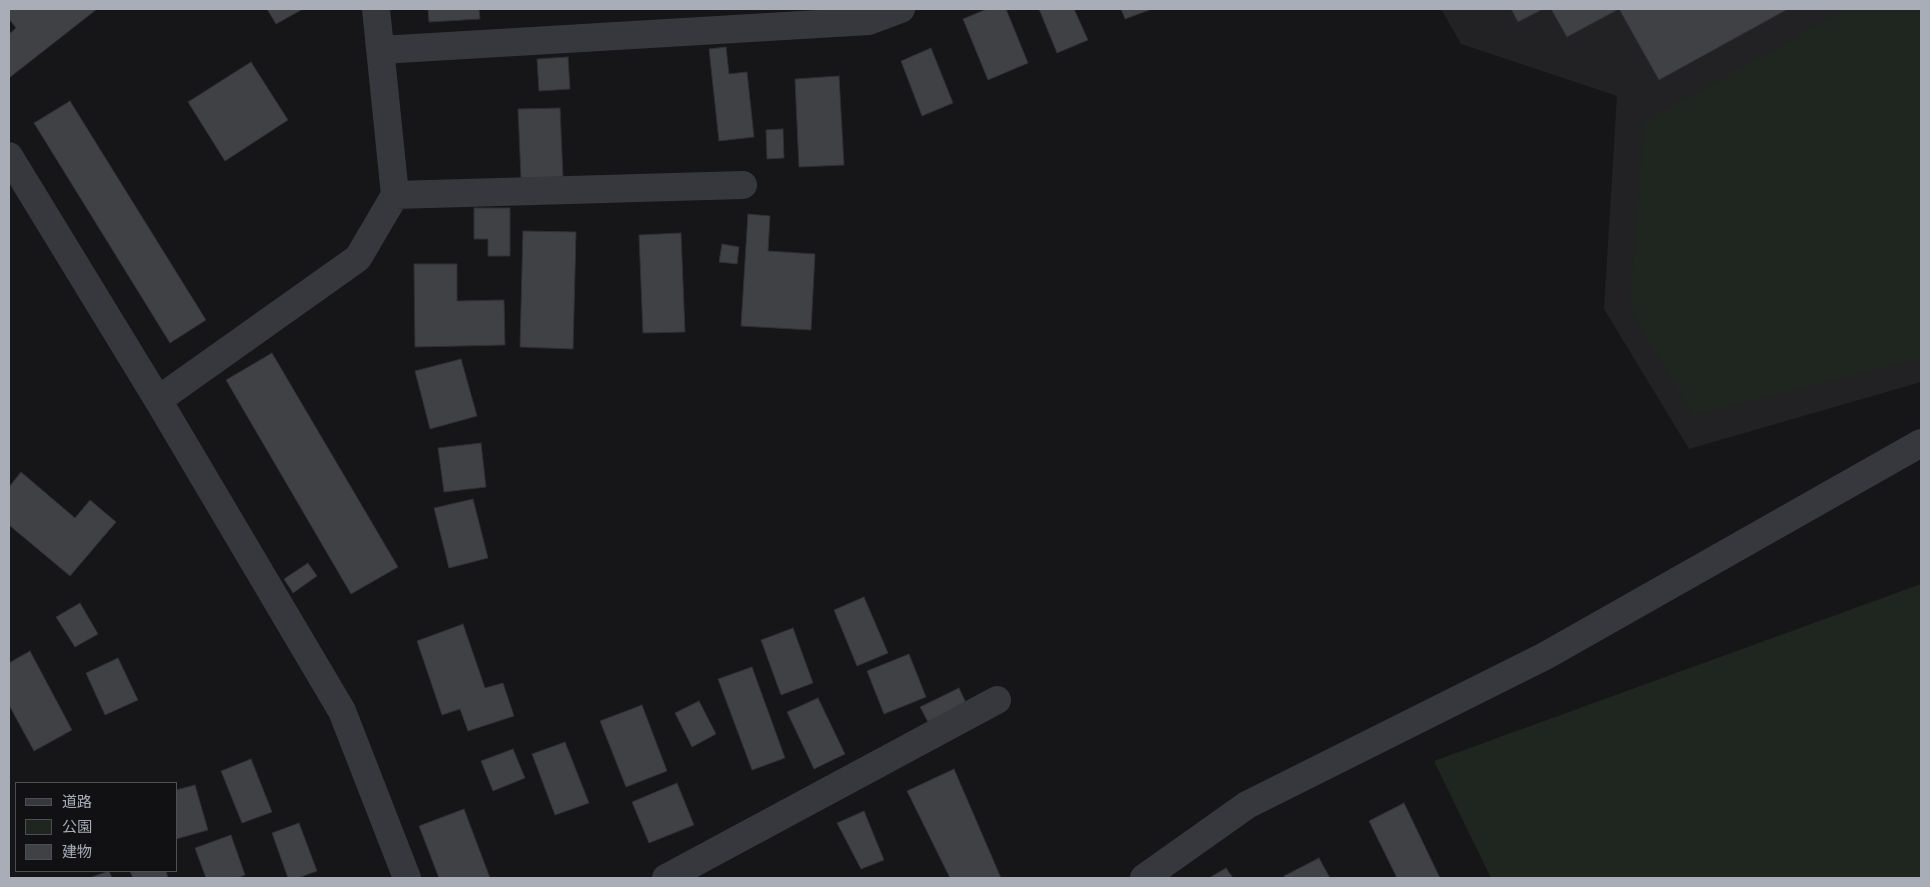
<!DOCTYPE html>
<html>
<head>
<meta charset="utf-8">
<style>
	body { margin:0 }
	#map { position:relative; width:1930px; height:887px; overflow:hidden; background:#161618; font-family:"Source Sans 3","Noto Sans JP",sans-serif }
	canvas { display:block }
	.frame { position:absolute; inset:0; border:10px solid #a8adb8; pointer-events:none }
	.legend { position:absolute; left:15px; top:782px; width:162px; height:90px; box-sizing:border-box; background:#111113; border:1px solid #4d4f55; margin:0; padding:6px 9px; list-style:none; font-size:15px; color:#a8adb8 }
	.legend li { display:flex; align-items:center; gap:10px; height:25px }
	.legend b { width:25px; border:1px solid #4d4f55 }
</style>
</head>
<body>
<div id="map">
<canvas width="1930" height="887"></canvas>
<div class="frame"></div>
<ul class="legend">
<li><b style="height:6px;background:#37383d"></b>道路</li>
<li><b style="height:14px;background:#1e261f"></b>公園</li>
<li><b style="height:14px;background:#404145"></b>建物</li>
</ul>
</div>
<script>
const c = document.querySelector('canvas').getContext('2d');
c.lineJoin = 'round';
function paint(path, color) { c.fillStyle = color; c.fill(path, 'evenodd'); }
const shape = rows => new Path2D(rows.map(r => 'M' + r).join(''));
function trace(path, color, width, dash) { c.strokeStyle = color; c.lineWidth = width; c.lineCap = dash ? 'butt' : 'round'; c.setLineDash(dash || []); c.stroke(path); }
paint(shape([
	[1441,9,1921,9,1921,382,1689,449,1604,309,1617,96,1461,44]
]), '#222225');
paint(shape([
	[1846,9,1921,9,1921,358,1693,415,1630,309,1644,122],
	[1921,584,1921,878,1491,878,1434,761]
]), '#1e261f');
const building = shape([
	[9,9,97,9,9,78,9,34,16,28,9,19,9,9],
	[267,9,303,9,276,24,267,9],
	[428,9,479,9,480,19,429,22,428,9],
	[987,9,1006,9,1028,63,988,80,963,19,987,9],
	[1039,9,1074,9,1088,40,1057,53,1039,9],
	[1121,9,1152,9,1125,19,1121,9],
	[1511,9,1543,9,1518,22,1511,9],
	[1551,9,1788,9,1659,80,1619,9,1567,37,1551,9],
	[726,47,729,74,747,72,754,137,719,141,709,49,726,47],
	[931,48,953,103,922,116,901,61,931,48],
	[568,57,570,89,539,91,537,59,568,57],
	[251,62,288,120,225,161,188,102,251,62],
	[839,76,844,165,799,167,795,79,839,76],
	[70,101,206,320,170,343,34,123,70,101],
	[560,108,563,177,521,178,518,109,560,108],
	[783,129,784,158,767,159,766,130,783,129],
	[474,208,510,208,510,256,488,256,488,239,474,239,474,208],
	[748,214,770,216,768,251,815,254,811,330,741,326,748,214],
	[523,231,576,232,573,349,520,347,523,231],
	[681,233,685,332,643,333,639,235,681,233],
	[722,244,739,247,737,264,719,262,722,244],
	[414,264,457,264,457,301,504,300,505,345,415,347,414,264],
	[272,353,398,567,351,594,226,380,272,353],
	[461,359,477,416,430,429,415,371,461,359],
	[481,443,486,487,444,492,438,448,481,443],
	[21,472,75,518,90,500,116,522,70,576,9,525,9,487,21,472],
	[473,499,488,558,449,568,434,508,473,499],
	[308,563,317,576,293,593,284,579,308,563],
	[864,597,888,653,857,666,834,610,864,597],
	[80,603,98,634,75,647,56,617,80,603],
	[463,624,485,688,503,683,514,716,468,731,460,709,442,715,417,641,463,624],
	[793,628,813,683,781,695,761,640,793,628],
	[30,651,72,730,34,751,9,705,9,663,30,651],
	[909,654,926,697,884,714,867,671,909,654],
	[118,658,138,700,105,715,86,673,118,658],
	[752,667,785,758,752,770,718,679,752,667],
	[959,688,966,703,928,722,920,707,959,688],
	[818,698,845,754,814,769,787,712,818,698],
	[699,701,716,734,692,747,675,713,699,701],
	[642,705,667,771,626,787,600,721,642,705],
	[565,742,589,803,555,815,532,754,565,742],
	[513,749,525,778,493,791,481,761,513,749],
	[251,759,272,812,242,823,221,771,251,759],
	[954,769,1001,878,950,878,907,791,954,769],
	[677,783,694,825,649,843,632,802,677,783],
	[195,785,208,830,176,839,176,790,195,785],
	[1404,803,1440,878,1397,878,1369,821,1404,803],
	[464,809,490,878,439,878,419,826,464,809],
	[864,811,884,860,861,869,837,823,864,811],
	[299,823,317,871,298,878,288,878,272,833,299,823],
	[231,835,245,875,237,878,206,878,195,848,231,835],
	[1319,858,1330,878,1285,878,1284,876,1319,858],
	[1226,868,1233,878,1209,878,1226,868],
	[109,871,112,878,89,878,109,871],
	[130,871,166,871,168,878,133,878,130,871]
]);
paint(building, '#404145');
trace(building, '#303034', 1);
trace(shape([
	[381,50,869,21,901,9],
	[9,156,158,400,342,711,407,878],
	[395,195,743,185],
	[158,400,358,258,395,195,376,9],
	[666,878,997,700],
	[1144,878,1247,805,1545,656,1921,443]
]), '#37383d', 28);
</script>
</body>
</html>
